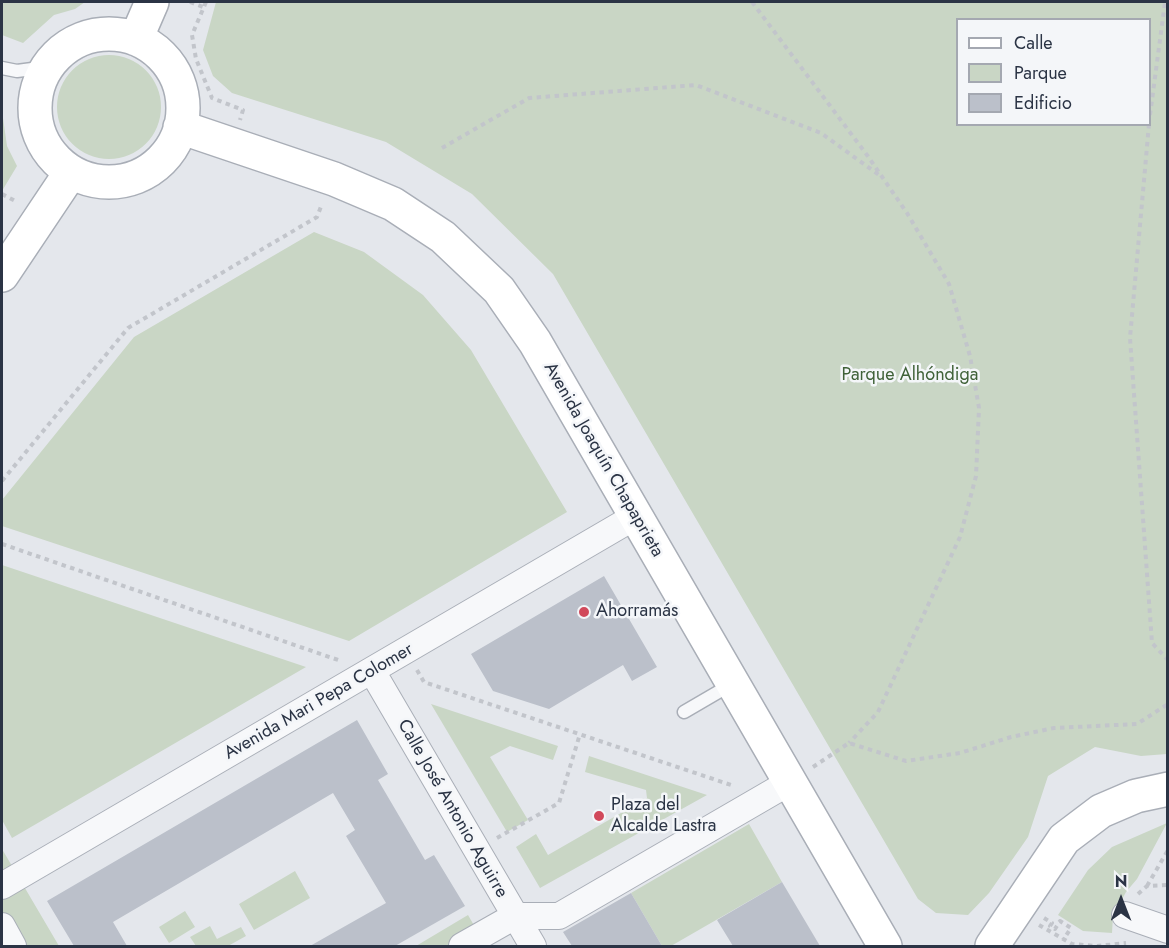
<!DOCTYPE html>
<html>
<head>
<meta charset="utf-8">
<style>
	body { margin:0 }
	#map { position:relative; width:1169px; height:948px; overflow:hidden; background:#e4e7ec; font-family:Jost,sans-serif }
	canvas { display:block }
	.frame { position:absolute; inset:0; border:3px solid #2b3445; pointer-events:none }
	.legend { position:absolute; left:956px; top:18px; width:195px; height:108px; box-sizing:border-box; background:#f4f6f9; border:2px solid #a4a8b1; margin:0; padding:8px 10px; list-style:none; font-size:18px; color:#2b3445 }
	.legend li { display:flex; align-items:center; gap:12px; height:30px }
	.legend b { width:30px; border:2px solid #a4a8b1 }
	.north { position:absolute; left:1091px; top:870px; width:60px; height:60px; -webkit-text-stroke:4px #f4f6f9; paint-order:stroke; rotate:0deg; font-size:16px; font-weight:700; line-height:24px; text-align:center; color:#2b3445 }
	.north::after { content:''; display:block; margin:auto; width:21px; height:27px; background:#2b3445; clip-path:polygon(50% 0,100% 100%,50% 72%,0 100%) }
</style>
</head>
<body>
<div id="map">
<canvas width="1169" height="948"></canvas>
<div class="frame"></div>
<ul class="legend">
<li><b style="height:8px;background:#fff"></b>Calle</li>
<li><b style="height:16px;background:#c9d6c5"></b>Parque</li>
<li><b style="height:16px;background:#bbc0ca"></b>Edificio</li>
</ul>
<div class="north">N</div>
</div>
<script>
const c = document.querySelector('canvas').getContext('2d');
c.lineJoin = 'round';
function paint(path, color) { c.fillStyle = color; c.fill(path, 'evenodd'); }
const shape = rows => new Path2D(rows.map(r => 'M' + r).join(''));
function trace(path, color, width, dash) { c.strokeStyle = color; c.lineWidth = width; c.lineCap = dash ? 'butt' : 'round'; c.setLineDash(dash || []); c.stroke(path); }
function label(font, color, halo, rows, align = 'center') {
  c.font = font + ' Jost,sans-serif'; c.lineWidth = 5; c.setLineDash([]); c.textBaseline = 'middle'; c.strokeStyle = halo; c.fillStyle = color; for (const [text, x, y, turn = 0] of rows) {
    c.save(); c.translate(x, y); c.rotate((+turn || 0) * Math.PI / 180); c.textAlign = isNaN(turn) ? turn : align; if (halo) c.strokeText(text, 0, 0); c.fillText(text, 0, 0); c.restore();
  }
}
paint(shape([
	[2,2,85,2,75,9,54,15,23,43,2,35],
	[216,2,1167,2,1167,754,1141,756,1095,747,1048,776,1028,837,989,893,968,915,936,913,918,899,553,274,472,194,386,142,232,93,213,76,203,50],
	[958,20,1150,20,1150,124,958,124],
	'57 107a52 52 0 1 1 104 0a52 52 0 1 1-104 0Z',
	[2,111,7,146,17,166,2,191],
	[314,232,364,252,423,295,471,350,567,512,349,641,2,526,2,500,134,337],
	[2,565,306,667,12,838,2,820],
	[431,704,558,746,553,760,510,746,490,757,528,820,507,832],
	[589,756,707,795,540,888,516,847,536,834,548,855,647,798,646,790,585,772],
	[1167,823,1137,879,1126,892,1113,916,1112,933,1083,931,1058,915,1088,870,1112,847],
	[749,824,782,882,671,946,662,946,631,893],
	[2,849,59,946,2,946],
	[295,871,310,898,254,930,239,904],
	[185,911,195,927,169,943,159,927],
	[468,915,486,946,416,946],
	[210,926,217,939,241,927,246,936,228,946,196,946,190,937]
]), '#c9d6c5');
paint(shape([
	[604,576,657,667,632,681,623,665,549,709,493,691,471,654],
	[357,720,388,774,378,780,425,860,434,855,465,906,395,946,310,946,386,903,346,836,355,830,333,793,113,922,127,946,74,946,47,901],
	[782,882,820,946,733,946,717,920],
	[631,893,662,946,572,946,563,932]
]), '#bbc0ca');
const lane = shape([
	[2,68,17,71,47,67],
	[684,712,732,684]
]);
const street = shape([
	[372,671,533,946],
	[2,886,636,516],
	[1125,915,1168,930],
	[2,926,13,946],
	[462,946,515,916,559,916,790,782]
]);
const secondary = shape([
	'35 108a74 74 0 1 1 148 0a74 74 0 1 1-148 0Z',
	[136,39,152,2],
	[180,127,334,179,393,204,443,237,499,290,535,342,885,946],
	[2,275,71,172],
	[992,946,1064,839,1101,811,1136,796,1168,789]
]);
trace(lane, '#a9aeb7', 15);
trace(street, '#a9aeb7', 28);
trace(secondary, '#a9aeb7', 36);
trace(shape([
	[190,2,203,7],
	[206,2,192,35,196,59,212,98,243,110,240,120],
	[752,2,867,155,907,213,949,284,970,356,979,408,976,476,960,537,878,712,849,743],
	[1150,115,1165,2],
	[1149,124,1130,338,1152,643,1168,660],
	[442,148,529,98,696,85,821,133,879,175],
	[2,194,17,202],
	[2,481,128,328,317,217,322,204],
	[2,544,341,661],
	[417,670,424,682,734,786],
	[813,767,849,743,906,761,960,753,1011,737,1054,728,1137,724,1168,704],
	[497,838,559,803,580,734],
	[1147,886,1168,850],
	[1138,894,1147,886,1168,885],
	[1044,918,1052,923,1050,926,1055,929,1060,921,1071,928,1063,940],
	[1039,925,1072,944,1097,946,1126,943]
]), '#c2c5cb', 4, [4.5, 4.5]);
trace(lane, '#f7f8fa', 12);
trace(street, '#f7f8fa', 26);
trace(secondary, '#fff', 33);
for (const [x, y, r, color] of [
	[584,612,6,"#d1495b"],
	[599,816,6,"#d1495b"]
]) { const dot = new Path2D(); dot.arc(x, y, r, 0, 2 * Math.PI); c.fillStyle = color; c.fill(dot); trace(dot, '#f4f6f9', 2); }
label('18px', '#3f6138', '#f4f6f9', [
	["Parque Alhóndiga",910,376]
]);
label('18px', '#2b3445', '#f4f6f9', [
	["Avenida Joaquín Chapaprieta",603,460,60],
	["Avenida Mari Pepa Colomer",319,702,-30],
	["Calle José Antonio Aguirre",452,809,60]
]);
label('18px', '#2b3445', '#f4f6f9', [
	["Ahorramás",596,612],
	["Plaza del",611,806],
	["Alcalde Lastra",611,827]
], 'left');
</script>
</body>
</html>
